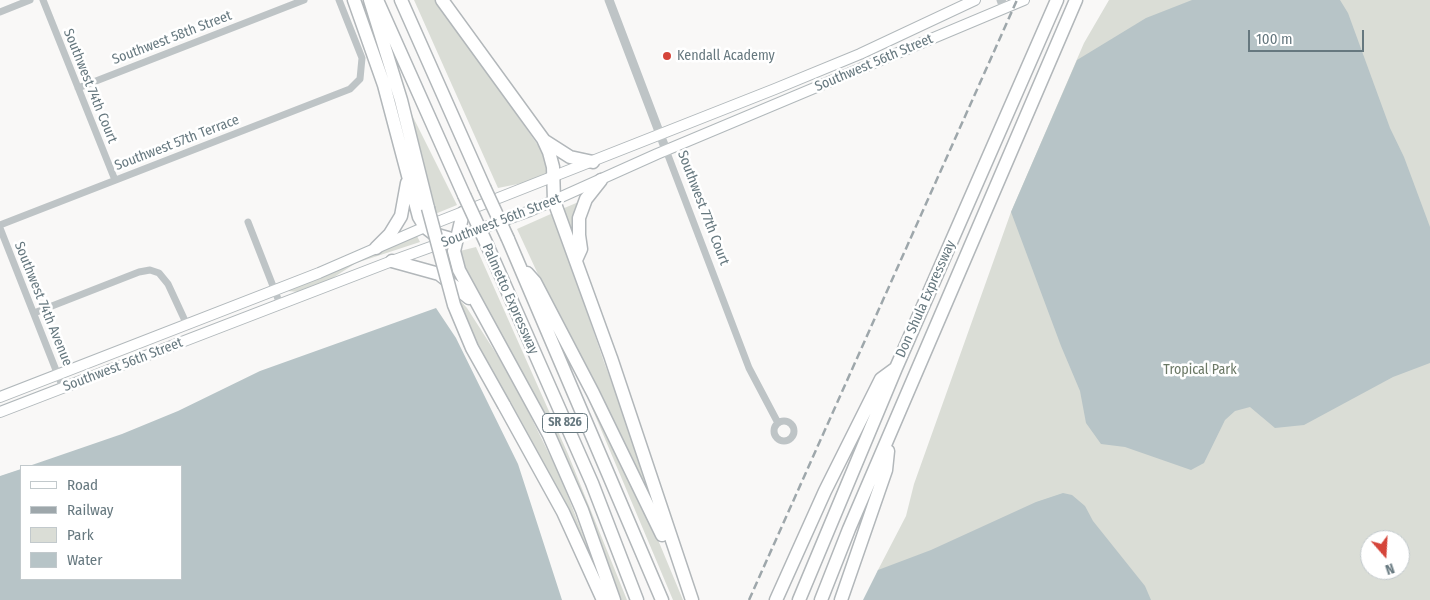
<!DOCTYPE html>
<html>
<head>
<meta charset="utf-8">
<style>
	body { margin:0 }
	#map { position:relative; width:1430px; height:600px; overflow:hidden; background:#f9f8f7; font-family:"Fira Sans Condensed",sans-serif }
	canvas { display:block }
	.legend { position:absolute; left:20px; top:465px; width:162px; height:115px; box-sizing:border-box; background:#fff; border:1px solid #c2c9cc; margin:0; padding:6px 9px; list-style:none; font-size:15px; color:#66787f }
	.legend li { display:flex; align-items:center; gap:10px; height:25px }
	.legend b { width:25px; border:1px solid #c2c9cc }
	.north { position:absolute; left:1360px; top:530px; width:50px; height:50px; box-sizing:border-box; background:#fff; border:1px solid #c2c9cc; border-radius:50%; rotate:161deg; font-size:14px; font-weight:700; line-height:20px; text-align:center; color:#66787f }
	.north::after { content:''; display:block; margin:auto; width:18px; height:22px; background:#d5453a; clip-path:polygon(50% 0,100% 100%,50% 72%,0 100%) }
	.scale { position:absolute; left:1248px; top:30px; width:116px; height:22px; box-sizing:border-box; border:2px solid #66787f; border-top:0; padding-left:6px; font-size:15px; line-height:18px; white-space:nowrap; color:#66787f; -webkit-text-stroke:4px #fff; paint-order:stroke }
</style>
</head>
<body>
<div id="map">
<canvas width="1430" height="600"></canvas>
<ul class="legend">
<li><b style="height:6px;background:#fff"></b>Road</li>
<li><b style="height:6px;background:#9ea7ab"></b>Railway</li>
<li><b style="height:14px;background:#daddd6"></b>Park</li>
<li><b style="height:14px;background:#b7c4c7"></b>Water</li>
</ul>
<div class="north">N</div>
<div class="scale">100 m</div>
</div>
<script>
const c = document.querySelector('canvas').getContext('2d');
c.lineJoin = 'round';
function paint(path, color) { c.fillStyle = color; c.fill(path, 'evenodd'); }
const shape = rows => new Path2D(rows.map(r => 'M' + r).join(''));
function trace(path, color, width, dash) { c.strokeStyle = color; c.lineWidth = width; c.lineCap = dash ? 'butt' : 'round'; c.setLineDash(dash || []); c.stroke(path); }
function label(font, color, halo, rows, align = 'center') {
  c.font = font + ' "Fira Sans Condensed",sans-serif'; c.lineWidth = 5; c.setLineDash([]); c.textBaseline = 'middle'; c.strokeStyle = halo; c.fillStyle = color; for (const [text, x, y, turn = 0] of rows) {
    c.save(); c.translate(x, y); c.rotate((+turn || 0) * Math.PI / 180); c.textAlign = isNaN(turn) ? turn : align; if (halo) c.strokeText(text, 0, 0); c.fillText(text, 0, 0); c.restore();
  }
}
paint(shape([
	[414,0,437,0,544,154,547,163,546,174,528,182,498,188],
	[1109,0,1430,0,1430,600,866,600,878,570,906,516,914,484,1011,212,1084,43],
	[1370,540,1400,540,1400,570,1370,570],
	[409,109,457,205,435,214],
	[581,201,573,231,572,231,562,209],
	[553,213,604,362,630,431,645,479,642,481,550,300,517,229],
	[417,236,420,242,356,263,328,281,299,292,287,291],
	[476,247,568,454,627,600,619,600,587,505,556,436,519,366,468,278,460,251],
	[456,296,467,308,499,358,524,403,560,476,590,553,588,554,480,352],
	[592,400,651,523,683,600,673,600,589,401]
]), '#daddd6');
paint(shape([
	[1192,0,1340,0,1348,13,1390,128,1404,157,1430,227,1430,363,1393,377,1304,425,1275,428,1250,407,1235,411,1225,420,1204,463,1191,470,1125,447,1101,444,1086,423,1080,391,1061,346,1011,212,1077,60,1146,18],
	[436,308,456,338,518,464,562,600,0,600,0,476,21,469,21,579,181,579,181,466,29,466,122,434,178,411,260,371],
	[1063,493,1072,495,1085,506,1093,521,1145,586,1151,600,863,600,878,570,931,550,1036,502]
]), '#b7c4c7');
const secondary = shape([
	[0,397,319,273,425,227,775,89,860,54,975,0],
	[0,412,392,261,530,211,657,154,1024,0]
]);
const motorway = shape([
	[354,0,384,85,419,217,425,227,434,234,455,240],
	[370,0,401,100,428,208],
	[377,0,464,195],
	[401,0,484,187],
	[442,0,543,139,549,152,553,167,554,201,611,358,692,600],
	[545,141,570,157,593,162],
	[463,213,454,251,459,270,549,435,582,510,614,600],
	[508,239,662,600],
	[488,247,592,483,637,600],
	[376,248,390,234,401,216,407,183],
	[576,260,581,249,579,235,579,218,586,199,601,180],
	[392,261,439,274,469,298],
	[527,273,535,282,593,393,662,535],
	[504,405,563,512,603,600],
	[776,600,825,491,881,379,896,368],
	[799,600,896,368,1057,0],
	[821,600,849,529,1076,0],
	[841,600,886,470,888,451]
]);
trace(secondary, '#b1b8bb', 12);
trace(motorway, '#b2b7ba', 15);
trace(shape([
	[43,0,115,180],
	[0,12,30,0],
	[78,88,304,0],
	[666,150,749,368,778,423],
	[248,222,280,304],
	[0,225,350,89,360,79,362,58,339,0],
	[0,228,63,388],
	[34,313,139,272,150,270,159,273,168,284,187,325],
	'774 431a10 10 0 1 1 20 0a10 10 0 1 1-20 0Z'
]), '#bec4c6', 7);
trace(shape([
	[609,0,666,150],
	[1001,0,1004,8]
]), '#bec4c6', 9);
trace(secondary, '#fff', 10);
trace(motorway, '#fff', 12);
trace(shape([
	[749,600,1017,0]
]), '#9ea7ab', 2.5, [8, 4]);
const motorwayBridge = shape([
	[484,187,508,239],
	[464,195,488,247],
	[428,208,454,305,472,348,504,405]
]);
trace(motorwayBridge, '#b2b7ba', 15, []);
trace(motorwayBridge, '#fff', 12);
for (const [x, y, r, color] of [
	[667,56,5,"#d5453a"]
]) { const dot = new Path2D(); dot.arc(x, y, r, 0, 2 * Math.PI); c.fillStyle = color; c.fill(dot); trace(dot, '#fff', 2); }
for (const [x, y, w] of [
	[565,423,45]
]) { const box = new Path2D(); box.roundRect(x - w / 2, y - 9.5, w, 19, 4); c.fillStyle = '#fff'; c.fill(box); trace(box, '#66787f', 1); }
label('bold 12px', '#66787f', null, [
	["SR 826",565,423]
]);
label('14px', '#66787f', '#fff', [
	["Southwest 58th Street",172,38,-21],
	["Southwest 56th Street",874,63,-23],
	["Southwest 74th Court",90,86,68],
	["Southwest 57th Terrace",177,143,-21],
	["Southwest 77th Court",703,208,69],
	["Southwest 56th Street",501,221,-21],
	["Palmetto Expressway",510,299,66],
	["Don Shula Expressway",926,299,-66],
	["Southwest 74th Avenue",43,304,68],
	["Southwest 56th Street",123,365,-21]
]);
label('14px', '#66787f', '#fff', [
	["Kendall Academy",677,56]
], 'left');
label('14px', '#6b7865', '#fff', [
	["Tropical Park",1200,370]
]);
</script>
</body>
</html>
